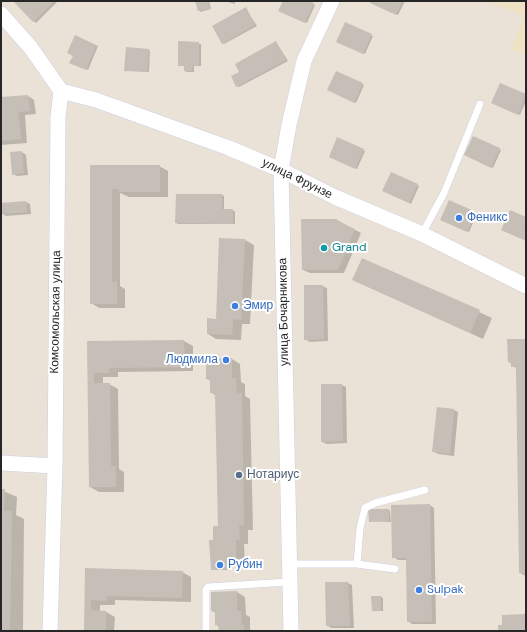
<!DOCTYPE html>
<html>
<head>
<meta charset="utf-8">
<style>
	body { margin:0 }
	#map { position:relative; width:527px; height:632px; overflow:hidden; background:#eae2d6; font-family:"DM Sans",sans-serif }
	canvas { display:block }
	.frame { position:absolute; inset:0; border:2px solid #262626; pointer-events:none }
</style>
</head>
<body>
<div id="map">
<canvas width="527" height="632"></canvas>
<div class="frame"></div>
</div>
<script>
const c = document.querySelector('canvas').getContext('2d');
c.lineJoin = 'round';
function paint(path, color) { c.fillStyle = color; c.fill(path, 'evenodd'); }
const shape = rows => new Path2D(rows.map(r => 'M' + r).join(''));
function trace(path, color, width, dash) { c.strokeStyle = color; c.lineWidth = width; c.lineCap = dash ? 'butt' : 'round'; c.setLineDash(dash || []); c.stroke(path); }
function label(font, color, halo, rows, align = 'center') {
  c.font = font + ' "DM Sans",sans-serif'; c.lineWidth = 4; c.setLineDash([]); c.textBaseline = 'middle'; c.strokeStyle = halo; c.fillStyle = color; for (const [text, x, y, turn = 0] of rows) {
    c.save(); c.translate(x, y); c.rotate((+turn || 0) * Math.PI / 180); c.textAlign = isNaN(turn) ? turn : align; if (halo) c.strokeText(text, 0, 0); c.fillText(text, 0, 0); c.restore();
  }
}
paint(shape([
	[486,1,526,1,526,55,511,49,524,16]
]), '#eee1c4');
paint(shape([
	[14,1,58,1,36,23],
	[196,1,209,1,211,9,200,12],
	[224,1,235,1,235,4],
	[284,1,307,1,315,5,307,23,280,10],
	[372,1,405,1,398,15,373,4],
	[246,9,257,26,224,44,223,43],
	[346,24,373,36,365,54,338,42],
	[75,36,98,46,88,70,71,62,74,56],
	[179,42,201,44,201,66,194,66,194,72,186,72,185,66,179,65],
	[276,42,288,61,239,87,237,86,241,72],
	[148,50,150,51,149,72,125,70],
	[337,72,364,85,356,103,329,90],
	[501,84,526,96,526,101,520,115,493,102],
	[28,96,34,100,36,114,25,115,27,143,1,145,1,114],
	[474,137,501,150,493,168,466,155],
	[338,139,365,151,357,169,330,157],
	[22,152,26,155,28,175,17,176,13,174],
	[91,166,159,166,168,171,168,197,129,197,120,193,120,286,125,289,125,308,99,308,91,303],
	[392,173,419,186,411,204,384,191],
	[177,195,222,195,224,196,224,210,235,211,235,224,178,224,176,223],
	[26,202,30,204,31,214,6,216,1,213,1,204],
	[450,202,477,214,469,232,442,219],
	[337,220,361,233,344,273,310,273,303,270],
	[245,240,254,245,250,324,242,324,241,340,216,339,208,334,216,320],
	[362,259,492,318,483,339,353,280],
	[322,286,327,288,328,341,310,342,305,339],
	[526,340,526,576,520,573,517,369,508,361],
	[184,341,193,346,193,371,118,372,118,377,103,377,103,384,109,384,118,389,119,469,124,472,124,492,99,492,90,487,88,342],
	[232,359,240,364,241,382,245,384,245,396,250,399,253,530,248,530,248,544,244,544,245,564,230,564,231,570,214,570,212,569,214,541,219,527,216,396,211,392,211,381,207,379],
	[342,385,346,387,347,443,327,444,322,442],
	[437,408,454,410,458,412,454,456,438,454,433,451],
	[1,490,17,497,16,515,24,519,23,631,1,631],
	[430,505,434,508,436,624,412,624,408,621,407,560,398,560,393,557],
	[389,510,390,511,391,522,370,521],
	[86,569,182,572,191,577,191,602,115,600,115,605,100,605,100,612,106,612,115,617,114,631,85,631],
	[348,583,352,585,354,628,331,628,327,625],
	[237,592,245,597,246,615,250,617,250,629,253,631,220,631,220,627,216,625,216,613,212,611],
	[381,597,383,598,383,611,374,611,373,610]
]), '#0003');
paint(shape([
	[13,1,55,1,33,22],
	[195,1,208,1,210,9,198,11],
	[283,1,309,1,314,3,305,23,278,11],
	[371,1,403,1,396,15,370,3],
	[246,7,255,25,222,44,212,26],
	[345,22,372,34,363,54,336,42],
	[75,35,96,45,86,70,69,63,73,56,67,53],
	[178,41,199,42,199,66,193,66,192,71,184,71,184,66,178,66],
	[276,41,286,60,236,87,231,76,239,72,235,64],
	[126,47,149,49,147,72,124,71],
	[336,71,363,83,354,103,327,90],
	[500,83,526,94,518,115,491,103],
	[28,95,30,111,18,112,21,139,1,141,1,97],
	[473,136,500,148,491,168,464,155],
	[337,137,364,149,355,169,329,157],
	[22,151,24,173,12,175,10,152],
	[90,165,160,165,160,192,119,192,119,189,112,189,112,282,117,282,117,304,90,304],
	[391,172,418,184,409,203,382,191],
	[176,194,222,194,222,209,233,209,233,224,175,223],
	[449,200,476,212,467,232,440,220],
	[26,201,27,212,1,214,1,203],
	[510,210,526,217,526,241,501,230],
	[301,219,337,219,337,221,355,229,338,270,302,270],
	[219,238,245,239,241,320,233,319,232,335,207,334,207,318,216,319],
	[362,258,480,310,470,333,352,280],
	[304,285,323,285,324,339,304,340],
	[507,339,526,339,526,573,519,573,516,367,511,367,511,362,508,362],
	[184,340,185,367,109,368,109,373,94,373,94,383,110,383,111,466,116,466,116,487,89,487,87,341],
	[232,358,232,378,236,378,237,393,242,393,244,525,239,525,240,539,236,540,236,560,229,560,229,569,211,570,209,540,213,540,213,526,218,526,215,393,210,393,210,379,206,379,206,359],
	[321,384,342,384,343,441,321,442],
	[437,407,454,409,450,454,432,452],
	[1,489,5,489,4,511,12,511,10,631,1,631],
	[430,504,432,622,407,622,406,558,392,558,391,505],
	[368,509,389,509,389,521,369,522],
	[85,568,183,571,182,598,107,596,106,601,91,600,91,610,106,611,106,631,84,631],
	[325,582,348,582,350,626,326,626],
	[237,591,237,611,241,611,242,625,244,625,244,631,219,631,218,625,215,625,215,611,211,611,211,592],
	[371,596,381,596,381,611,372,611],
	[526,614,526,631,498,631,498,625,502,625,502,615]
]), '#c5bfb7');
const service = shape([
	[422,234,444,193,480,104],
	[290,564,357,564,395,569],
	[357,564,360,528,365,508,375,503,425,490],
	[206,631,206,590,208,587,289,582]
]);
const minor = shape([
	[1,14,31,48,61,91,58,117,55,466,50,631],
	[61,91,96,100,229,148,281,170,335,197,422,234,526,286],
	[1,463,55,466],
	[291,631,281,170,289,125,304,61,332,1]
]);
trace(service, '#cccfe1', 8);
trace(minor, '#cccfe1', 16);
trace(service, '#fff', 7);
trace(minor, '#fff', 15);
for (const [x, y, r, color] of [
	[459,218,4,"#3f7fe0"],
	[324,248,4,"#0f9aa8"],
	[235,306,4,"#3f7fe0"],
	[226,360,4,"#3f7fe0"],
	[239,475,4,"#5c6f8a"],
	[220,565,4,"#3f7fe0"],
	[419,590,4,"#3f7fe0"]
]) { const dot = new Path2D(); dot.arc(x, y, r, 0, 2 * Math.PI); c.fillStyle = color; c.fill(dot); trace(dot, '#fff', 1.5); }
label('12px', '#262626', '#fff', [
	["улица Фрунзе",297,179,26],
	["Комсомольская улица",56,312,-89],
	["улица Бочарникова",284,312,-91]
]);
label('12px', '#366cbe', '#fff', [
	["Феникс",467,218],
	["Эмир",243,306],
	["Людмила",218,360,"right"],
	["Рубин",228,565],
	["Sulpak",427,590]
], 'left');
label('12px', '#0d838f', '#fff', [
	["Grand",332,248]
], 'left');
label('12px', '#4e5e75', '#fff', [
	["Нотариус",247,475]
], 'left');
</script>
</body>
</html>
